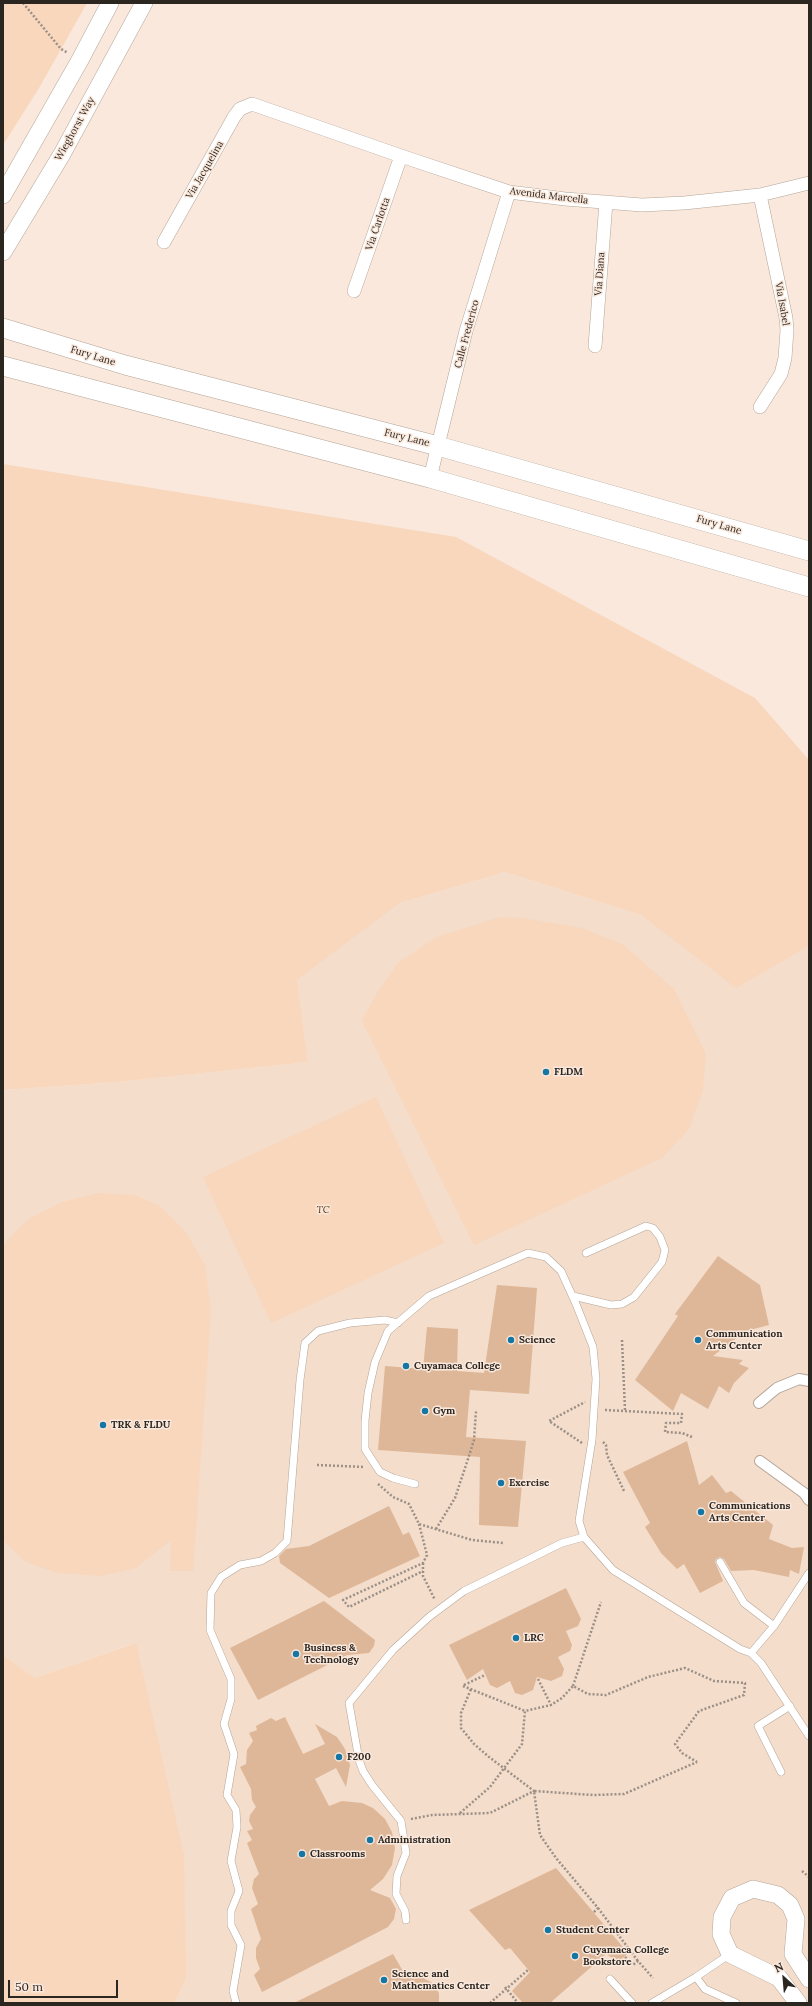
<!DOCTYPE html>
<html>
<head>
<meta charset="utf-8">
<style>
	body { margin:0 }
	#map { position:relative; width:812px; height:2006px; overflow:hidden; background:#f9e8db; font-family:Lora,serif }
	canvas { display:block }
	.frame { position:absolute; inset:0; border:4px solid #2c2621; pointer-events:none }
	.north { position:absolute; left:764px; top:1958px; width:40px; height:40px; -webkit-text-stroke:3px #f9e8db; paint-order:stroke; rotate:334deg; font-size:11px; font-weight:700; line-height:16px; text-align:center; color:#2c2621 }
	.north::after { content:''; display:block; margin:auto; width:14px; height:18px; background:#2c2621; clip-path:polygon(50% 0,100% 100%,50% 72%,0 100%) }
	.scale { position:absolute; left:8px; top:1980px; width:110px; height:18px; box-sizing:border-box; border:2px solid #2c2621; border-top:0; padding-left:5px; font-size:12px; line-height:14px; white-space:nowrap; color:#2c2621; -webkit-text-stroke:3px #f9e8db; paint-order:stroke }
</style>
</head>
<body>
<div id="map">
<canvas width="812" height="2006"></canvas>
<div class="frame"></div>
<div class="north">N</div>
<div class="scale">50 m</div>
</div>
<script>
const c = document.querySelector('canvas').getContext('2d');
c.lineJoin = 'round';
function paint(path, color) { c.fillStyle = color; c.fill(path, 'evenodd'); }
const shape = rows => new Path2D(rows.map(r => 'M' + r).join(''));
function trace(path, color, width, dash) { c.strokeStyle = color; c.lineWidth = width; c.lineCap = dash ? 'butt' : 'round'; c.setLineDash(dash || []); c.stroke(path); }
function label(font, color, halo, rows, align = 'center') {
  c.font = font + ' Lora,serif'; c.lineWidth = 3; c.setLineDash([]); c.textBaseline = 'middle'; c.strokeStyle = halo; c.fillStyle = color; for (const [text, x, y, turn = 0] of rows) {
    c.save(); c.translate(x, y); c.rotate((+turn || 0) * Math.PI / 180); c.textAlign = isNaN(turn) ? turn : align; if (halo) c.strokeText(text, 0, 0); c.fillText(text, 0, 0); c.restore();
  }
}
paint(shape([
	[505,872,641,915,736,987,809,946,809,2003,174,2003,186,1979,135,1643,35,1678,3,1655,3,1090,117,1082,308,1062,297,980,400,903]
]), '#f4ddcb');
paint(shape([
	[3,3,87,3,39,88,3,145],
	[3,464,456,537,755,698,809,760,809,946,736,988,641,915,505,872,400,903,297,980,308,1062,117,1082,3,1090],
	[500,917,522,918,582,928,622,944,674,989,706,1054,703,1091,689,1129,662,1158,474,1245,362,1021,377,993,398,963,437,937],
	[376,1097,444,1243,271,1323,203,1177],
	[99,1193,135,1195,160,1206,185,1231,205,1265,211,1311,193,1571,170,1571,171,1540,136,1568,101,1576,57,1573,26,1562,3,1540,3,1245,27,1220,62,1202],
	[136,1643,184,1855,186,1979,174,2003,3,2003,3,1655,35,1678]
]), '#f8d7bd');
paint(shape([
	[718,1256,760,1285,769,1325,746,1331,713,1356,743,1360,739,1364,749,1368,734,1383,729,1393,719,1386,708,1409,681,1393,673,1411,635,1380,678,1316,675,1314],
	[497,1285,537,1288,529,1394,470,1390,466,1437,526,1441,518,1527,479,1525,480,1457,378,1450,385,1366,423,1369,427,1327,458,1329,457,1371,484,1373],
	[687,1441,699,1485,712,1475,726,1493,731,1491,773,1525,769,1539,792,1548,804,1547,799,1574,790,1570,789,1577,754,1570,731,1571,724,1559,720,1557,716,1559,715,1562,723,1581,700,1593,684,1564,677,1569,661,1553,645,1527,650,1523,623,1472],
	[389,1506,403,1535,409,1532,420,1556,329,1598,280,1563,279,1556,286,1549,309,1546],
	[566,1588,581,1619,578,1626,566,1631,572,1645,570,1651,558,1657,564,1669,562,1676,551,1681,537,1677,533,1690,522,1695,515,1693,510,1681,497,1688,490,1685,483,1669,467,1680,449,1645],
	[324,1601,375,1640,374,1646,369,1653,347,1655,258,1700,230,1648],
	[285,1717,303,1754,325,1744,315,1724,337,1737,345,1749,350,1765,346,1787,336,1768,315,1779,329,1806,342,1801,362,1803,373,1808,385,1819,392,1832,395,1848,392,1865,383,1879,370,1890,390,1898,396,1909,394,1919,388,1927,262,1992,254,1975,260,1969,256,1958,256,1948,261,1939,251,1909,258,1904,252,1888,254,1879,259,1874,247,1843,252,1840,247,1831,253,1829,249,1821,250,1815,256,1807,252,1800,251,1789,240,1767,246,1764,247,1750,253,1741,249,1733,257,1730,256,1726,271,1718,276,1721],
	[556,1868,628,1953,619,1962,606,1954,550,2003,523,2003,512,1991,530,1972,510,1948,505,1950,469,1910],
	[393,1954,407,1978,421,1977,431,1982,439,1993,439,2003,294,2003]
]), '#deb798');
const service = shape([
	[573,1296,611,1305,622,1304,634,1297,662,1262,665,1250,660,1237,653,1228,646,1226,586,1253],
	[415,1484,393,1478,380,1472,365,1449,365,1421,368,1393,375,1362,388,1331,429,1296,528,1253,546,1257,561,1271,576,1304,593,1347,596,1379,592,1440,579,1521,584,1537,613,1570,740,1649,751,1653],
	[720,1562,744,1603,774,1626],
	[809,1573,774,1626,751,1653,761,1663,809,1736],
	[781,1772,758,1726,790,1706],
	[406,1920,405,1911,396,1894,397,1876,406,1853,401,1821,372,1785,363,1771,359,1760,349,1703,393,1650,429,1617,464,1591,562,1543,584,1537],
	[696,1977,705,1989,736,2003],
	[610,1979,632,2003],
	[236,2003,233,1991,241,1945,231,1925,231,1911,239,1891,231,1861,237,1827,236,1810,227,1795,234,1754,224,1724,231,1699,231,1679,210,1630,211,1593,221,1577,240,1565,261,1561,275,1553,287,1541,300,1380,305,1343,318,1331,350,1323,385,1320,398,1323],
	[652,2003,696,1977,730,1954]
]);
const pedestrian = shape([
	[759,1403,777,1388,799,1379,809,1381],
	[760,1461,804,1493,809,1500]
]);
const minor = shape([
	[760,195,786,318,787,330,785,358,781,374,760,407],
	[164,242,234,117,240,109,252,104,401,156,509,192,565,199,642,205,684,203,760,195,809,183],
	[354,291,401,156],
	[595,346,606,202],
	[430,478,466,331,509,192]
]);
const tertiary = shape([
	[3,195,80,60,110,3],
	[3,252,62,154,144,3],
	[798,2003,779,1978,730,1954,721,1934,722,1917,732,1898,753,1889,778,1895,790,1905,796,1919,793,1954,809,1979]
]);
const secondary = shape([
	[3,328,125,365,438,446,809,551],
	[3,366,430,478,809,587]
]);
trace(service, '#b4a598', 8);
trace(pedestrian, '#b4a598', 12);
trace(minor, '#b4a598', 14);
trace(tertiary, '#b4a598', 18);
trace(secondary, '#b4a598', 20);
trace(shape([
	[23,3,61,49,68,53],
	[622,1340,625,1410],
	[605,1410,682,1414,681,1423,666,1423,665,1432,682,1433,692,1437],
	[603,1442,606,1445,607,1455,624,1491],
	[582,1443,549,1421,585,1402],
	[317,1465,364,1467],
	[378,1484,393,1497,409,1504,419,1524,472,1540,504,1543],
	[419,1524,427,1555,423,1563,343,1600,349,1607,423,1571],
	[436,1529,455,1498,468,1459,474,1440,476,1411],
	[423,1563,423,1576,435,1600],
	[538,1679,551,1705],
	[464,1685,485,1675],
	[463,1686,525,1711],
	[573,1686,601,1602],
	[460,1813,490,1787,522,1744,525,1711,551,1705,562,1698,573,1686,588,1694,606,1695,648,1677,685,1668,714,1681,745,1683,744,1695,699,1711,675,1744,682,1753,697,1762],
	[411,1819,432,1815,490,1813,534,1791,489,1757,474,1744,461,1728,461,1713,471,1689],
	[802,1871,809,1877],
	[598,1908,638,1961],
	[594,1912,598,1908,556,1858,540,1835,534,1791,593,1795,624,1794,697,1762],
	[625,1957,633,1965,638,1961,653,1978],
	[505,1987,518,2003]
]), '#9b8f86', 2.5, [2, 2]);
trace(service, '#fff', 7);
trace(pedestrian, '#fff', 10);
trace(minor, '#fff', 13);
trace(tertiary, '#fff', 17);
trace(secondary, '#fff', 19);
trace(shape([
	[490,2003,528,1970]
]), '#9b8f86', 2.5, [2, 2]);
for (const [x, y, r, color] of [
	[546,1072,4,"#1676a3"],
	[511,1340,4,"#1676a3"],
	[698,1340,4,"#1676a3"],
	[406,1366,4,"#1676a3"],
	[425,1411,4,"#1676a3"],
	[103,1425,4,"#1676a3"],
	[501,1483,4,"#1676a3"],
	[701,1512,4,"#1676a3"],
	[516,1638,4,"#1676a3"],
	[296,1654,4,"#1676a3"],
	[339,1757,4,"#1676a3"],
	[370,1840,4,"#1676a3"],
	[302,1854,4,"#1676a3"],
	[548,1930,4,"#1676a3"],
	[575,1956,4,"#1676a3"],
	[384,1980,4,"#1676a3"]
]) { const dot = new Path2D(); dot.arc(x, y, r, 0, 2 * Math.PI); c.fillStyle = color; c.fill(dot); trace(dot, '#f9e8db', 1.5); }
label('10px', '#2c2621', '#f9e8db', [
	["Wieghorst Way",75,129,-61],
	["Via Jacquelina",205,170,-60],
	["Avenida Marcella",549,196,7],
	["Via Carlotta",378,224,-71],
	["Via Diana",600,274,-86],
	["Via Isabel",782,304,80],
	["Calle Frederico",467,334,-75],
	["Fury Lane",93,356,17],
	["Fury Lane",407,438,14],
	["Fury Lane",719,525,16]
]);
label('bold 10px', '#2c2621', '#f9e8db', [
	["FLDM",554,1072],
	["Communication",706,1334],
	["Arts Center",706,1346],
	["Science",519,1340],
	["Cuyamaca College",414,1366],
	["Gym",433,1411],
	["TRK & FLDU",111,1425],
	["Exercise",509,1483],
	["Communications",709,1506],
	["Arts Center",709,1518],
	["LRC",524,1638],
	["Business &",304,1648],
	["Technology",304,1660],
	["F200",347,1757],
	["Administration",378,1840],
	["Classrooms",310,1854],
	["Student Center",556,1930],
	["Cuyamaca College",583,1950],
	["Bookstore",583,1962],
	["Science and",392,1974],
	["Mathematics Center",392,1986]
], 'left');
label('italic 10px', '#5d3713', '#f9e8db', [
	["TC",323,1210]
]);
</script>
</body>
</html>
